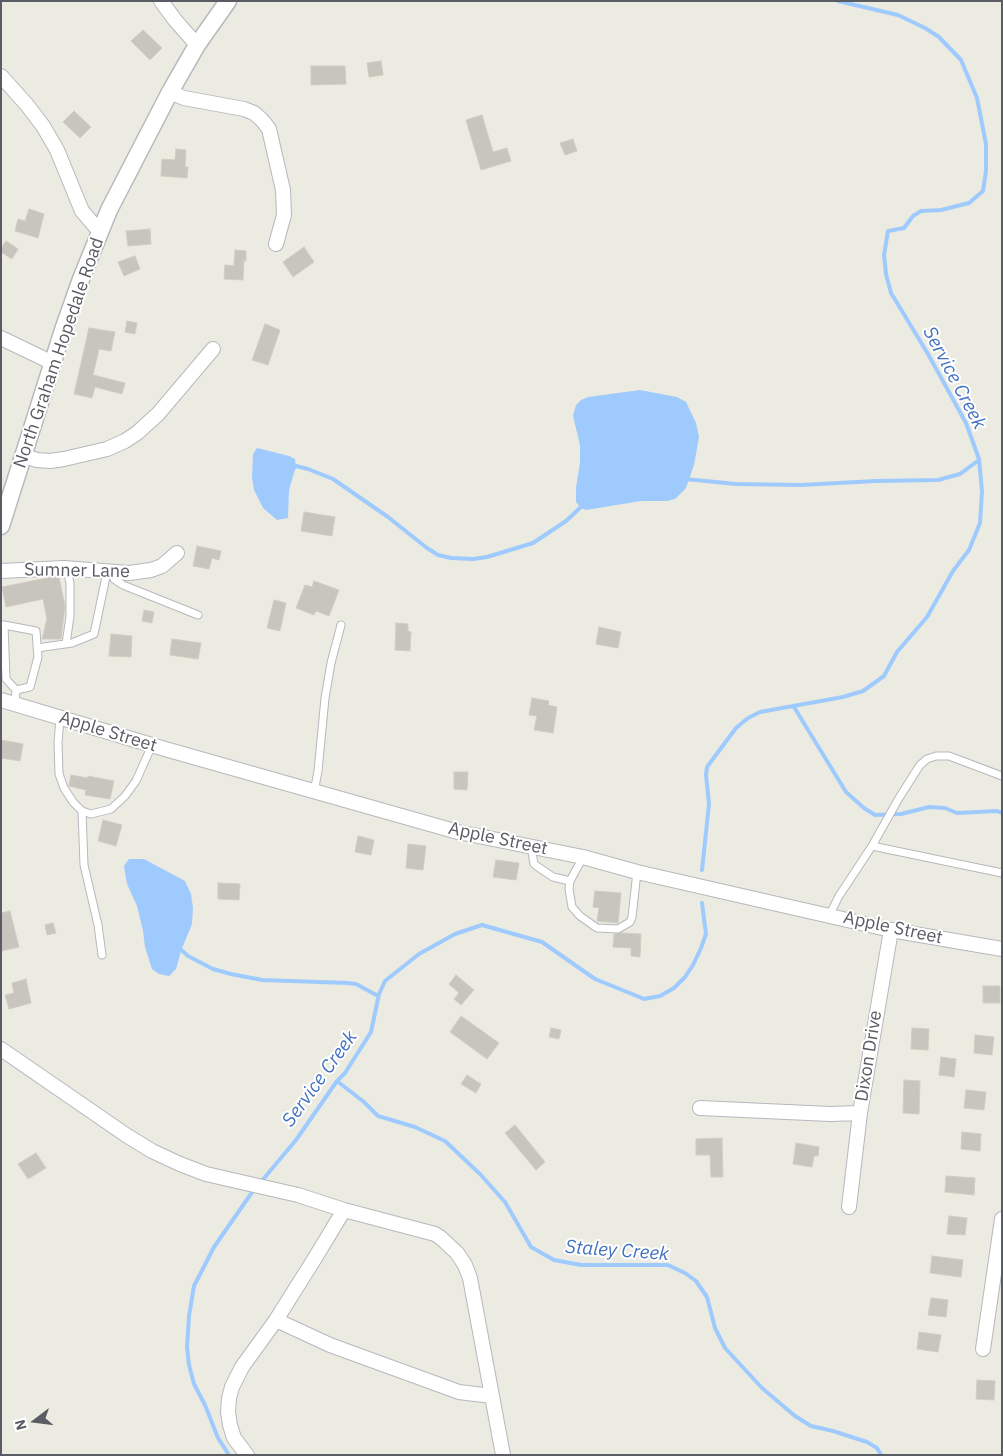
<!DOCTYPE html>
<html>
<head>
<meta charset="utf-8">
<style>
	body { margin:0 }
	#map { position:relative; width:1003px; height:1456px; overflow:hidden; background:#ecebe1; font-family:"IBM Plex Sans",sans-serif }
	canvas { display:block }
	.frame { position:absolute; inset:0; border:2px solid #595c62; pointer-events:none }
	.north { position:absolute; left:10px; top:1396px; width:50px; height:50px; -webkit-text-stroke:4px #fff; paint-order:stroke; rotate:255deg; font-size:14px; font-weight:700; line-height:20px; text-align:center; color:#595c62 }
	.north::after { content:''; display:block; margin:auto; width:18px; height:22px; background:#595c62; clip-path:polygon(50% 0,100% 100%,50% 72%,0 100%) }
</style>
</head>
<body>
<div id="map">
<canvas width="1003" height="1456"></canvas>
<div class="frame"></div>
<div class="north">N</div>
</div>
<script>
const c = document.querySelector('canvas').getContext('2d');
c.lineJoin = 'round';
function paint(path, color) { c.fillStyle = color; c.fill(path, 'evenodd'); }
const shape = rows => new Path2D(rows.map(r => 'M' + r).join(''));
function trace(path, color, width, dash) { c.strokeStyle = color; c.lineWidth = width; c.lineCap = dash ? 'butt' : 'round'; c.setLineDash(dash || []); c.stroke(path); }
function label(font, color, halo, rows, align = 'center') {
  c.font = font + ' "IBM Plex Sans",sans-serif'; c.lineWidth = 4; c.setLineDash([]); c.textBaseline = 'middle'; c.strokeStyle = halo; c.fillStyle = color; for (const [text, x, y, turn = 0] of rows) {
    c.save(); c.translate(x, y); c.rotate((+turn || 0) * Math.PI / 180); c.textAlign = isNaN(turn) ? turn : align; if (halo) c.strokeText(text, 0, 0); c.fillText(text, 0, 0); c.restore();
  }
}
paint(shape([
	[640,390,677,397,686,402,696,423,699,437,694,465,686,488,675,499,667,501,641,501,586,510,581,508,576,502,576,488,580,462,580,445,573,416,576,405,581,400,588,397],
	[257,448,289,456,295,459,296,466,289,490,288,518,277,520,263,508,254,490,252,478,253,454],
	[129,859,144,859,185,881,191,894,193,908,192,924,181,951,176,969,169,976,159,974,152,969,145,947,143,931,137,906,127,884,124,866]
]), '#9fcafe');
trace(shape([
	[293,468,296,466,308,469,333,479,388,517,427,548,438,555,451,558,473,559,487,557,533,543,566,521,583,505],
	[685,479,736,484,801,485,876,481,938,480,960,474,979,460],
	[794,707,846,792,864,808,875,815,901,814,929,807,945,808,957,813,997,811,1002,813],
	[702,870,709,804,706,775,707,767,736,728,748,718,760,712,843,697,863,691,884,676,897,652,927,617,953,571,969,550,980,523,982,491,979,459,966,423,928,354,891,293,886,274,884,255,888,231,904,228,913,216,921,211,941,210,969,203,983,191,986,171,986,144,977,98,961,60,939,37,925,28,898,15,838,1],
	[179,948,188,956,213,969,231,974,262,980,348,983,356,984,378,996],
	[337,1081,364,1102,378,1116,415,1127,445,1141,480,1174,505,1202,531,1247,554,1260,581,1265,668,1265,685,1273,696,1281,707,1297,715,1328,725,1348,762,1388,795,1416,811,1426,833,1431,867,1442,877,1448,881,1455],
	[260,1183,296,1140,337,1081,345,1073,371,1032,379,994,385,981,419,954,455,934,482,925,542,942,595,979,637,996,644,999,660,996,674,988,685,977,693,965,701,948,706,934,702,903],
	[229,1455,218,1438,205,1405,194,1384,189,1365,187,1347,189,1316,194,1286,214,1247,255,1188]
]), '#9fcafe', 4);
const building = shape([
	[143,30,162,48,150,60,131,41,143,30],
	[381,61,383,75,369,77,367,63,381,61],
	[311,66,345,66,346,84,311,85,311,66],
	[74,111,91,127,80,138,63,122,74,111],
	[482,115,493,152,507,148,511,161,481,170,466,120,482,115],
	[573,139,577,151,565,155,560,143,573,139],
	[176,149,186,150,185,167,188,167,187,178,161,176,162,159,175,160,176,149],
	[29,209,44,214,38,238,15,231,18,219,25,221,29,209],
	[150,229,151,244,128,246,126,231,150,229],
	[6,241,18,249,12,259,1,252,1,248,6,241],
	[304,247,314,262,293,277,283,262,304,247],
	[235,250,246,251,246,261,244,260,243,280,224,279,225,265,234,266,235,250],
	[135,256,140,269,124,276,118,262,135,256],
	[127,321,137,323,135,334,125,332,127,321],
	[265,324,280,330,268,365,252,360,265,324],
	[89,328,115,332,111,351,99,349,93,375,125,383,122,394,95,387,92,398,74,394,89,328],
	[304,512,335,517,332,536,301,531,304,512],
	[197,546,221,551,219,560,212,558,209,569,193,566,197,546],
	[52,577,59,577,65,606,61,639,42,639,47,619,43,599,6,607,2,587,52,577],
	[314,581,339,590,329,616,316,611,314,615,296,608,305,585,312,587,314,581],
	[274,600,286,603,280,631,267,628,274,600],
	[144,610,154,612,152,623,142,621,144,610],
	[396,623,408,624,408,631,411,632,410,651,395,650,396,623],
	[599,627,621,632,618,648,596,644,599,627],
	[111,634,132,636,131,657,109,656,111,634],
	[172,639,201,643,198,659,170,655,172,639],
	[532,698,549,701,548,705,557,707,553,733,534,730,537,716,529,715,532,698],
	[1,740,23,744,20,761,1,758,1,740],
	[454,772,468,772,467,790,454,789,454,772],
	[71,775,88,778,88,776,114,781,110,799,85,795,86,790,69,786,71,775],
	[103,820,122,825,116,846,98,841,103,820],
	[358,836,374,840,371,855,355,852,358,836],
	[408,844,426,846,423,870,406,868,408,844],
	[496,860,519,863,516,880,493,877,496,860],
	[218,883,240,884,239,900,218,899,218,883],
	[595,891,621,893,618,923,597,921,599,908,593,907,595,891],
	[10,911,19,947,1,951,1,913,10,911],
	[53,923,56,933,47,935,45,925,53,923],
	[622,933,641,934,640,957,631,956,631,948,613,947,614,934,622,933],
	[456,975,474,990,461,1005,454,999,459,993,449,984,456,975],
	[26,979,31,1003,9,1009,5,995,14,993,12,983,26,979],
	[983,986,1000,986,1000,1003,983,1003,983,986],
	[461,1016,499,1043,487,1059,450,1032,461,1016],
	[551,1028,561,1030,559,1039,549,1037,551,1028],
	[912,1028,929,1029,928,1050,911,1049,912,1028],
	[975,1035,994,1037,992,1055,974,1053,975,1035],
	[941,1057,956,1059,954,1077,939,1075,941,1057],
	[467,1075,481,1084,476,1093,461,1084,467,1075],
	[904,1080,920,1081,919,1114,903,1113,904,1080],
	[966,1090,986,1092,984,1110,964,1108,966,1090],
	[515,1125,545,1162,536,1170,505,1133,515,1125],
	[962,1132,981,1134,980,1151,961,1149,962,1132],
	[722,1138,723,1177,711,1177,710,1155,696,1155,696,1139,722,1138],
	[796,1143,819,1147,818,1156,814,1156,812,1167,793,1164,796,1143],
	[36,1153,46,1168,28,1179,18,1164,36,1153],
	[946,1176,975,1178,974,1195,945,1192,946,1176],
	[949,1216,967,1218,965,1235,947,1234,949,1216],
	[932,1256,963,1260,961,1277,930,1273,932,1256],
	[931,1298,948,1300,946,1317,928,1315,931,1298],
	[919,1332,941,1335,938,1352,917,1349,919,1332],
	[977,1380,995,1381,994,1400,976,1399,977,1380]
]);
paint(building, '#c7c5be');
trace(building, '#d1cdbf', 1);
const service = shape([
	[113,572,114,579,123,585,198,615],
	[1,625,4,625,6,679,16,690,15,704],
	[4,625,36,631,38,657,30,687,16,690],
	[66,644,70,616,70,584,67,568],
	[37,648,72,643,94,634,107,572],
	[60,718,58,743,59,774,64,788,73,802,82,811,91,814,111,809,125,796,136,781,152,745],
	[314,792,318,771,325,698,331,663,341,625],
	[82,811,84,865,98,925,102,955],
	[531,846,534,864,538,867,553,877,570,881],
	[872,846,1002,873],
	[583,857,570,881,569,889,572,907,580,916,597,928,618,929,630,922,632,917,637,872],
	[830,914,839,896,872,846,899,798,920,765,927,759,936,756,949,756,1002,776]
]);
const minor = shape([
	[161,1,175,20,197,45],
	[1,76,27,105,43,126,57,150,82,211,100,232],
	[170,92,184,98,244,109,254,113,262,120,269,129,283,190,284,215,276,244],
	[1,338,53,363],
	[24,456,37,460,50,461,64,459,107,449,125,441,137,433,158,414,213,349],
	[1,571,64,568,129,573,151,570,162,566,177,553],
	[1,700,165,749,458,832,583,857,637,872,891,930,1002,949],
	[1,1049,126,1135,152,1151,180,1164,206,1174,298,1195,344,1210,435,1234,441,1238,457,1253,465,1265,470,1278,503,1455],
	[700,1108,830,1114,860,1113],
	[849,1207,860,1113,891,930],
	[276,1320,330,1345,459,1392,492,1396],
	[983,1349,1002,1219],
	[247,1455,234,1438,230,1425,228,1412,229,1398,232,1387,242,1367,276,1320,315,1258,344,1210]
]);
const tertiary = shape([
	[1,526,63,330,81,279,109,210,170,92,197,45,228,1]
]);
trace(service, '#b6b8bd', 9);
trace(minor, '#b6b8bd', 16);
trace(tertiary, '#b6b8bd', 19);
trace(service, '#fff', 7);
trace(minor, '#fff', 14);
trace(tertiary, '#fff', 16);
label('18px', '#595c62', '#fff', [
	["North Graham Hopedale Road",59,353,-71],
	["Sumner Lane",77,571,1],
	["Apple Street",108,732,17],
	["Apple Street",498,839,12],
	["Apple Street",893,928,12],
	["Dixon Drive",869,1056,-81]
]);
label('italic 19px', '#4271c1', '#fff', [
	["Service Creek",954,378,62],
	["Service Creek",320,1079,-54],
	["Staley Creek",617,1251,4]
]);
</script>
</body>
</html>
